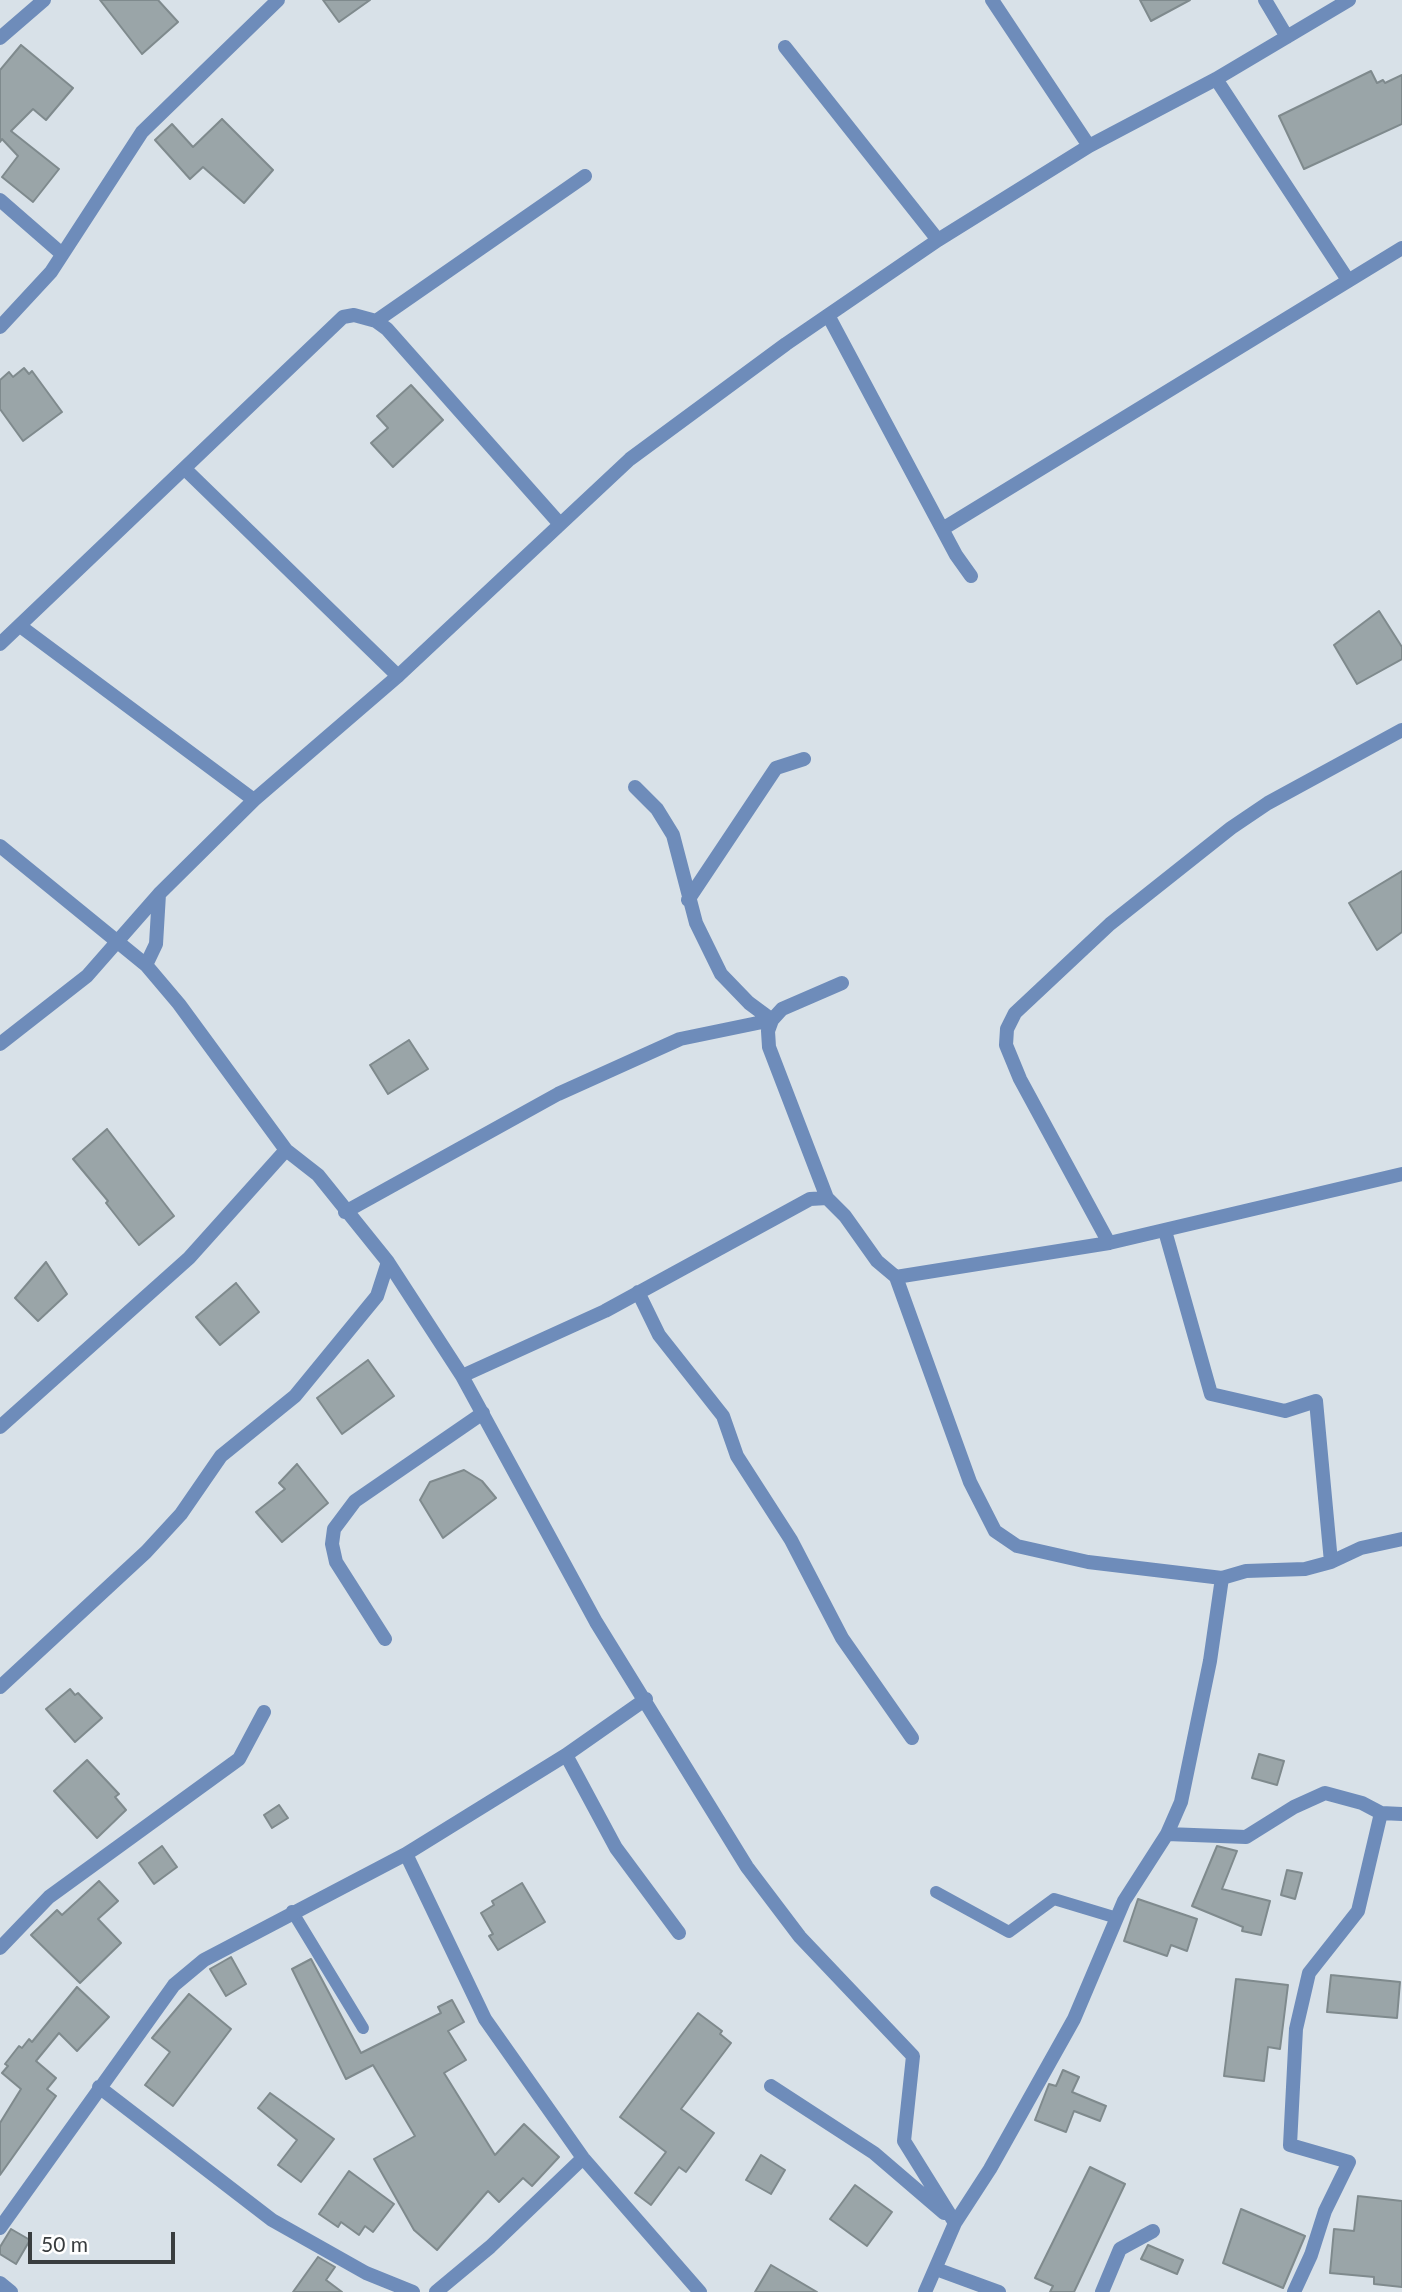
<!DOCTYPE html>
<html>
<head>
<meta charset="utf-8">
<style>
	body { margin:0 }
	#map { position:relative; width:1402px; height:2292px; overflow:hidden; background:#d8e1e8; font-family:Lato,sans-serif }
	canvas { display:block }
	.scale { position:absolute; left:28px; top:2232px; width:147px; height:32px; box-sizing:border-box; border:4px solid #393d3f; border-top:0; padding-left:9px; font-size:21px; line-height:24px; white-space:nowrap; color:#393d3f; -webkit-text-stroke:5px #fff; paint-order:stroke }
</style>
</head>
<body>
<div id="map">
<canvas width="1402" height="2292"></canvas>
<div class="scale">50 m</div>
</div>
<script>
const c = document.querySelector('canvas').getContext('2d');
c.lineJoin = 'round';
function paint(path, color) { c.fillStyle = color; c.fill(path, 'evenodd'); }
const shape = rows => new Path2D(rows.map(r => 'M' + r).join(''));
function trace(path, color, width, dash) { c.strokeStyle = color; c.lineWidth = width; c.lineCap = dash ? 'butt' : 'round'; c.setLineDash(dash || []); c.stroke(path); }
const building = shape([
	[100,0,158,0,178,22,142,54,100,0],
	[323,0,370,0,339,22,323,0],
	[1140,0,1190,0,1151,21,1140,0],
	[21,45,73,88,46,120,33,109,11,131,59,169,33,202,2,177,18,156,2,139,0,142,0,70,21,45],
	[1371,71,1377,83,1383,80,1385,83,1402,75,1402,124,1304,169,1279,116,1371,71],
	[222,119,273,170,244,203,203,167,190,179,155,140,172,124,193,147,222,119],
	[24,368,29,374,32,371,62,412,23,441,0,409,0,380,9,372,13,377,24,368],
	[411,385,443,420,393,467,371,443,388,428,377,416,411,385],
	[1379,611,1402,647,1402,659,1357,684,1334,645,1379,611],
	[1402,871,1402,932,1377,950,1349,903,1402,871],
	[409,1040,428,1069,388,1094,370,1065,409,1040],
	[107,1129,174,1216,139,1245,106,1203,108,1201,73,1159,107,1129],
	[46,1262,67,1294,38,1321,15,1298,46,1262],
	[236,1283,259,1312,220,1345,196,1317,236,1283],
	[368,1360,394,1396,342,1434,317,1398,368,1360],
	[297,1464,328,1503,282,1542,256,1512,285,1489,279,1483,297,1464],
	[464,1470,482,1481,496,1498,443,1538,420,1500,430,1482,464,1470],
	[70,1689,75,1695,78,1693,102,1718,75,1742,46,1709,70,1689],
	[1259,1754,1284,1761,1277,1785,1252,1778,1259,1754],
	[87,1760,119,1794,115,1797,126,1810,97,1838,54,1791,87,1760],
	[279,1805,288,1818,272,1828,264,1815,279,1805],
	[162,1846,177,1867,154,1884,139,1863,162,1846],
	[1217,1846,1237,1851,1222,1889,1270,1901,1261,1935,1242,1931,1243,1927,1192,1906,1217,1846],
	[1287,1870,1302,1873,1295,1899,1281,1895,1287,1870],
	[99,1881,118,1901,98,1919,121,1943,80,1983,31,1935,57,1910,62,1915,99,1881],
	[522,1883,545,1922,498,1950,489,1936,493,1934,481,1913,494,1905,492,1901,522,1883],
	[1138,1899,1197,1919,1187,1951,1171,1945,1167,1956,1124,1941,1138,1899],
	[231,1957,246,1984,226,1996,210,1969,231,1957],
	[311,1959,361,2053,441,2013,438,2007,452,2000,464,2022,448,2031,466,2060,444,2073,495,2155,524,2124,559,2157,532,2186,523,2178,499,2202,488,2191,437,2250,414,2230,374,2159,415,2136,373,2065,346,2079,292,1969,311,1959],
	[1331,1975,1400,1982,1397,2018,1327,2012,1331,1975],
	[1236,1979,1288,1985,1280,2049,1268,2047,1264,2081,1224,2076,1236,1979],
	[77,1987,109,2017,77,2051,59,2033,36,2061,56,2078,47,2089,56,2096,0,2175,0,2123,21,2089,2,2073,8,2066,5,2064,19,2046,22,2048,29,2039,32,2042,77,1987],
	[189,1994,231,2029,173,2106,145,2085,170,2052,152,2038,189,1994],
	[698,2013,722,2031,720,2034,731,2043,681,2109,714,2133,686,2172,679,2167,651,2205,635,2193,666,2152,620,2117,698,2013],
	[1063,2070,1079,2077,1072,2092,1106,2106,1100,2121,1074,2111,1066,2132,1035,2120,1049,2084,1056,2086,1063,2070],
	[270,2093,334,2139,301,2182,278,2165,297,2140,258,2108,270,2093],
	[761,2155,785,2170,771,2194,746,2180,761,2155],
	[1090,2167,1125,2184,1074,2292,1050,2292,1053,2286,1035,2278,1090,2167],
	[349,2171,394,2204,373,2232,365,2226,359,2235,341,2222,338,2227,319,2214,349,2171],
	[855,2185,892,2212,867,2246,830,2219,855,2185],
	[1358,2196,1402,2201,1402,2287,1374,2284,1374,2277,1330,2273,1334,2229,1354,2231,1358,2196],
	[1241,2209,1305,2236,1283,2288,1223,2263,1241,2209],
	[11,2229,30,2240,16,2264,0,2254,0,2247,11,2229],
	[1148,2245,1183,2260,1177,2274,1141,2259,1148,2245],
	[318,2257,335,2267,326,2280,342,2292,293,2292,318,2257],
	[771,2265,817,2292,755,2292,771,2265]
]);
paint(building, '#9aa5a8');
trace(building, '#7f8a8d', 2);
trace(shape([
	[936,1892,1009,1932,1054,1899,1117,1918],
	[292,1911,363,2028]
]), '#6e8cba', 12);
trace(shape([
	[992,0,1089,146],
	[1265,0,1287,37],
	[0,38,44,0],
	[785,47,938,240],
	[1216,79,1348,280],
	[0,200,62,254],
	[829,317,956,555,971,576],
	[376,321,585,176],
	[0,327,51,272,142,132,278,0],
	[186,470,398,676],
	[944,528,1402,248],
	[20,626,254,800],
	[0,644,343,317,354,315,376,321,387,329,559,523],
	[635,787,657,809,673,835,696,923,721,974,749,1003,772,1020],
	[0,846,146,965,179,1004,286,1150,318,1175,388,1262,377,1296,295,1396,221,1456,181,1514,146,1552,0,1687],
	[688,900,776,768,804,759],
	[146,965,156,944,159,894],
	[0,1044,87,976,159,894,254,800,398,676,630,459,786,344,938,240,1089,146,1216,79,1349,0],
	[827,1198,769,1047,768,1031,772,1020,782,1009,842,983],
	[345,1212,558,1094,680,1039,772,1020],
	[1165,1231,1211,1394,1285,1411,1316,1401,1331,1562],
	[1109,1243,1020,1079,1006,1045,1007,1029,1015,1013,1110,924,1231,828,1268,803,1402,730],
	[388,1262,462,1376,596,1622,747,1867,800,1937,913,2056,904,2141,955,2223],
	[896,1277,970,1482,995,1531,1017,1546,1088,1562,1222,1578],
	[638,1292,659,1335,723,1416,737,1456,791,1540,842,1638,912,1738],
	[462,1376,605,1311,810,1199,827,1198,845,1216,877,1261,896,1277,1109,1243,1402,1174],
	[0,1427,189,1258,286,1150],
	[385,1639,336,1562,332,1544,334,1529,355,1501,483,1413],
	[566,1755,616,1848,679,1933],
	[1167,1834,1246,1837,1294,1807,1325,1793,1362,1803,1381,1813,1402,1814],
	[406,1854,485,2019,583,2158,700,2292],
	[0,1948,49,1897,239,1759,264,1712],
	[771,2086,874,2153,944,2213],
	[99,2087,272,2220,366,2273,413,2292],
	[0,2228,174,1985,204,1960,406,1854,566,1755,646,1699],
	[936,2269,999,2292],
	[0,2283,11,2292],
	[436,2292,490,2247,583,2158],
	[925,2292,955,2223,990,2169,1074,2019,1124,1901,1167,1834,1181,1802,1210,1661,1222,1578,1246,1571,1305,1569,1331,1562,1361,1548,1402,1539],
	[1102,2292,1120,2249,1153,2231],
	[1294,2292,1311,2255,1325,2211,1349,2162,1290,2145,1296,2029,1309,1973,1358,1911,1381,1813]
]), '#6e8cba', 14);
</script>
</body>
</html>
